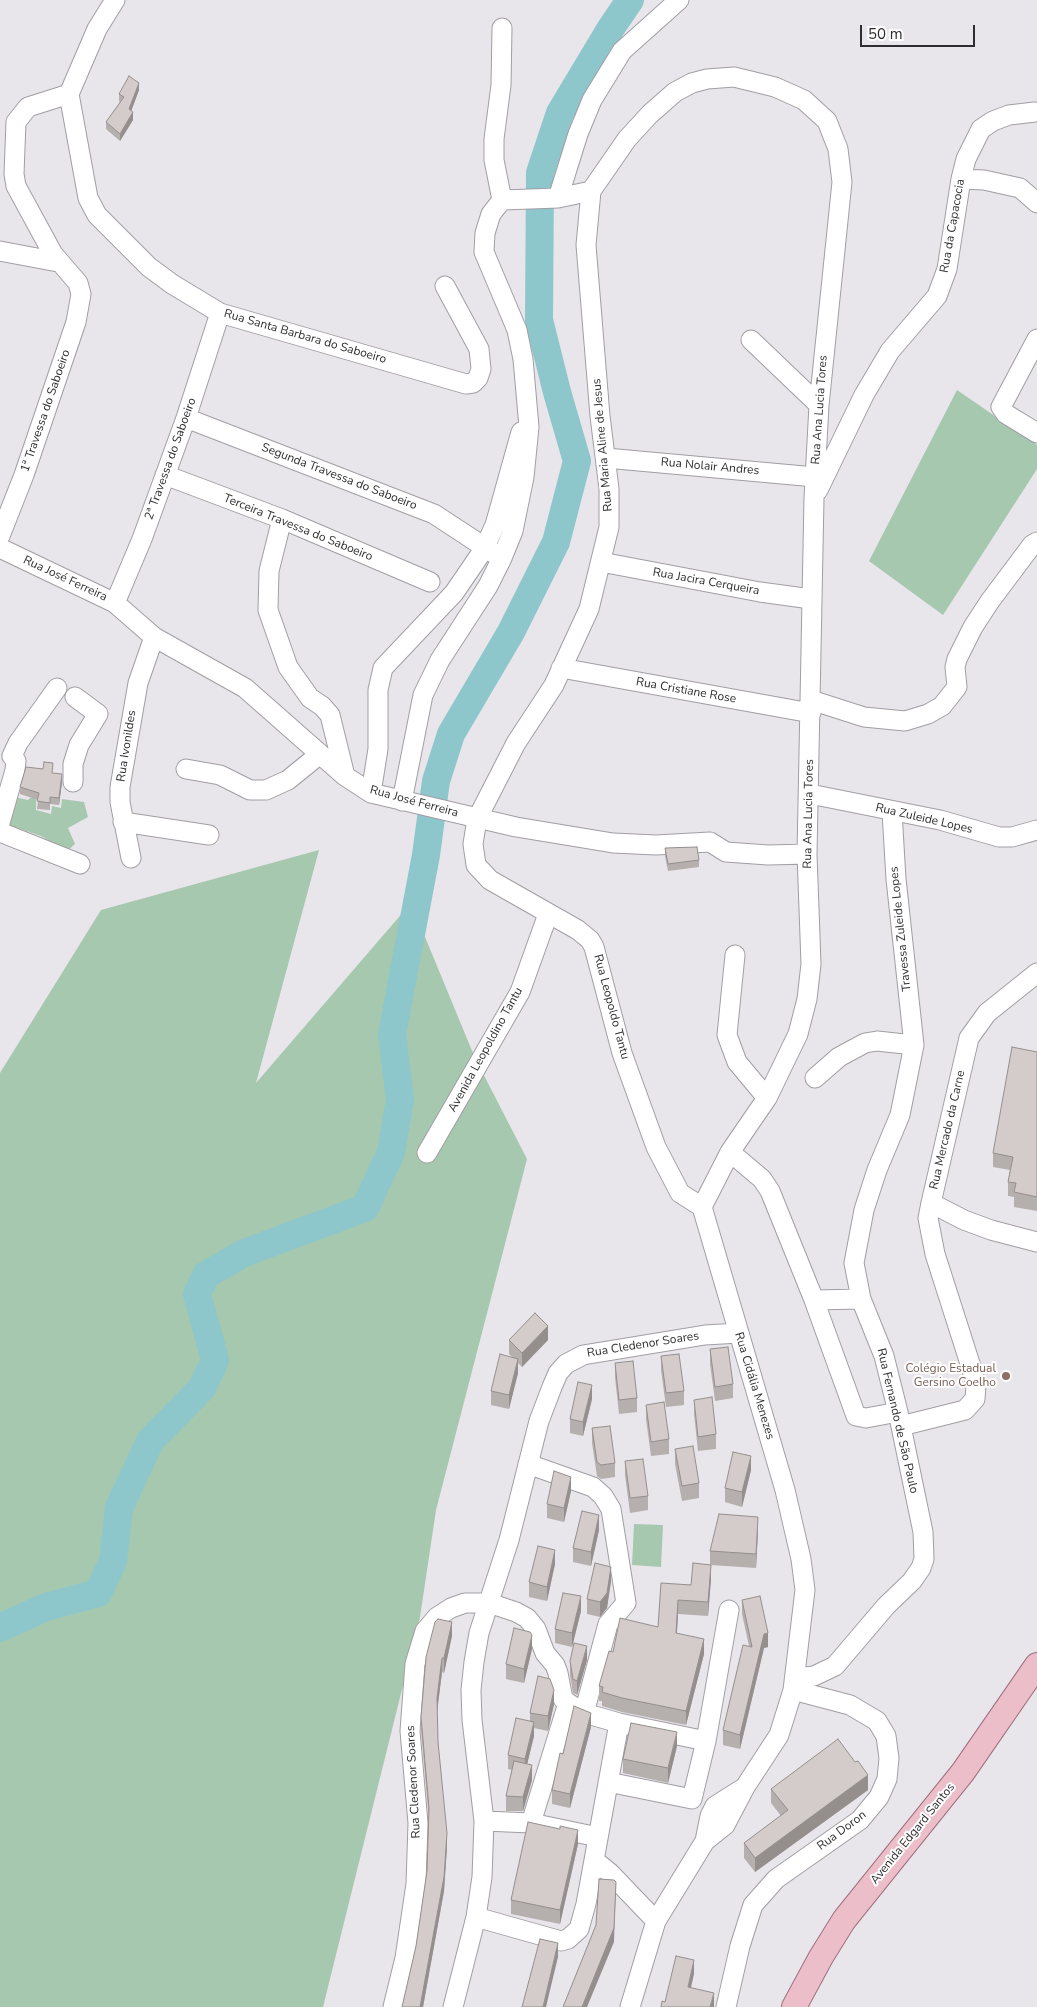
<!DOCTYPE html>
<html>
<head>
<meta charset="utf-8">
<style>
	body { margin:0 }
	#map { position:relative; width:1037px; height:2007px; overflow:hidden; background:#e8e5eb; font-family:"Nunito Sans",sans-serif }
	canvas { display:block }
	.scale { position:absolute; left:860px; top:25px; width:115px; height:22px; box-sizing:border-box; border:2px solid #2e2d2f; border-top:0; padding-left:6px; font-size:15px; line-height:18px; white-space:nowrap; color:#2e2d2f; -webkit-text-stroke:4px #fff; paint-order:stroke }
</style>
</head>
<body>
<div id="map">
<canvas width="1037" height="2007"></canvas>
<div class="scale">50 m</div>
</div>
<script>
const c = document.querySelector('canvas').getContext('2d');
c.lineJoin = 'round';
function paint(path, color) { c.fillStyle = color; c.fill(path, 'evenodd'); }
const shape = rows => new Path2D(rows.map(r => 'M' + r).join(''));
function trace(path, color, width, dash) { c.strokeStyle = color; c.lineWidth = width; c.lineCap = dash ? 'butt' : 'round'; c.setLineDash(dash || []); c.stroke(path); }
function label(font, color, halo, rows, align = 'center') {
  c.font = font + ' "Nunito Sans",sans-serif'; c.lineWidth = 4; c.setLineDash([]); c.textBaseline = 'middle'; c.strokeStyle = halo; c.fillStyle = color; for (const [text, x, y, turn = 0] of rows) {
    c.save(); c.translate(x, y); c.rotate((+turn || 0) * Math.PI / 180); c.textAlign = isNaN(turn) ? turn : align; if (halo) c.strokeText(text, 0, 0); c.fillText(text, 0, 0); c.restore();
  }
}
paint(shape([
	[957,390,1037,445,1037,469,943,615,869,561],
	[14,797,28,800,30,798,36,798,36,810,51,814,52,806,61,808,62,799,84,802,88,817,68,828,75,844,67,851,41,836,9,825],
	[319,850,256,1083,411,903,475,1058,527,1159,436,1510,420,1617,323,2007,0,2007,0,1073,101,910],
	[634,1524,663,1525,661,1567,632,1565]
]), '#a5c8af');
trace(shape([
	[0,1628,46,1607,98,1593,113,1561,119,1508,150,1441,202,1388,215,1360,197,1294,206,1275,244,1253,365,1208,391,1152,400,1100,392,1034,426,855,436,781,451,734,511,632,556,542,577,461,557,392,539,320,540,173,560,113,611,28,630,0]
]), '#8dc7cb', 28);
const minor = shape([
	[502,28,501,85,494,139,494,160,502,200],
	[69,94,88,198,97,215,149,267,172,284,220,313,466,384,473,383,478,378,481,369,479,349,445,286],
	[69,94,97,29,115,0],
	[961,179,984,180,1020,188,1037,203],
	[558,198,578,134,592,100,622,51,679,0],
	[0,251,58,262],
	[1037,339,1001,407,1006,414,1037,433],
	[751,340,819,405],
	[186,418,434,514,495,554],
	[606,458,815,477],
	[165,475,282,519,430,582],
	[818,490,864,395,890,351,937,296,947,269,961,179,966,159,981,129,993,121,1009,115,1035,112],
	[282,519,269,571,268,610,288,667,310,698,322,706,330,715,345,776],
	[0,536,24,475,76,322,81,294,78,283,53,254,16,186,14,174,16,122,28,107,69,94],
	[0,548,115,603,154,637,245,688,345,776,371,793,516,827,613,843,656,845,710,842,726,852,768,855,807,854],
	[601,562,760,592,811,599],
	[115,603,142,539,186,418,220,313],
	[561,668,811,713],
	[811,700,864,717,905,721,928,714,942,706,957,687,955,667,957,659,973,627,990,601,1032,545,1037,542],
	[186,769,220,775,250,790,266,790,288,780,320,754],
	[73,782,73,764,79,745,98,714,75,697],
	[371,793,378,749,378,690,383,668,454,593,484,549,495,525,521,432],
	[810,794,940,820,999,837,1012,837,1037,830],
	[402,801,423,695,440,660,488,586,502,558,513,531,524,477,529,427,523,359,517,330,484,252,485,233,491,214,502,200,558,198,591,191],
	[123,822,209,835],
	[0,823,15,770,16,761,12,756,18,743,57,688],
	[0,832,80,864],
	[131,858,120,802,120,787,138,683,154,637],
	[735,955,727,1035,737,1062,767,1098],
	[815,1078,839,1057,865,1043,877,1041,914,1045],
	[730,1152,762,1179,770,1191,814,1300,861,1299],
	[427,1153,520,992,548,914],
	[931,1203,964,1220,991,1230,1037,1242],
	[814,1300,856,1416,866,1418,898,1412],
	[901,1426,965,1410,975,1399,976,1385,973,1373,935,1254,928,1218,931,1203,969,1038,987,1013,1037,973],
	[528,1464,593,1487,603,1496,611,1509,626,1603,608,1624,584,1713],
	[796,1678,814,1676,835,1666,886,1606,912,1581,921,1568,924,1559,923,1532,898,1412,884,1356,861,1299,854,1263,864,1210,877,1170,900,1115,914,1045,896,879,892,812],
	[608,1782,692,1799,706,1741,729,1610],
	[484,1821,531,1823,598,1837],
	[531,1823,568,1703],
	[705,1841,710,1816,715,1806,745,1787],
	[594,1860,610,1873,656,1921],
	[476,1917,561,1941,568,1939,579,1929,586,1904,619,1723],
	[393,2007,405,1958,416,1884,418,1823,410,1731,415,1664,425,1631,437,1617,451,1608,465,1603,489,1603,516,1612,527,1618,536,1629,545,1653,555,1665,558,1673,563,1699,568,1703,584,1713,619,1723,706,1741],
	[453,2007,476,1917,482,1877,484,1821,472,1720,471,1690,474,1662,479,1633,509,1540,539,1421,552,1387,558,1373,566,1364,583,1355,705,1335,739,1333],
	[630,2007,656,1921,705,1841,725,1825,745,1787,779,1735,793,1690,805,1590,801,1559,785,1490,702,1207,730,1152,767,1098,798,1034,807,999,811,964,807,854,814,498,819,405,842,182,838,149,827,121,804,100,775,87,734,77,707,79,692,83,675,92,650,114,627,139,591,191,586,245,600,416,609,489,609,527,589,609,554,685,516,743,477,819,473,844,476,865,490,880,578,930,590,940,594,947,622,1053,656,1147,680,1193,702,1207],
	[726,2007,740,1946,753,1905,776,1879,860,1820,879,1797,887,1779,889,1758,886,1736,877,1721,850,1705,793,1690]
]);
const major = shape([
	[794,2007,821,1957,844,1920,963,1772,1037,1665]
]);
trace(minor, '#a19ea4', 21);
trace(major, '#a06f7c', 26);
trace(minor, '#fff', 19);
trace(major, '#ebbeca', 24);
paint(shape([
	[139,90,131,111,133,120,120,141,106,129,106,122,120,102,119,101,119,94],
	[53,773,62,782,59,805,50,804,50,810,37,809,38,800,20,794,20,787],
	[665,848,699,860,699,867,668,871,665,856],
	[1037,1052,1037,1211,1014,1207,1014,1197,1008,1196,1008,1182,1010,1170,993,1167,993,1153],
	[509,1340,548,1340,522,1367,518,1363,518,1373,509,1409,491,1405,491,1391,512,1357,509,1354],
	[710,1349,733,1384,733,1398,715,1401,710,1364],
	[661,1356,684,1391,684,1405,666,1407,661,1370],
	[615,1363,637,1398,637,1412,619,1414,615,1377],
	[592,1399,583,1436,570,1433,570,1419],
	[694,1400,716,1434,716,1449,698,1451,694,1414],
	[646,1405,669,1439,669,1454,651,1456,646,1419],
	[592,1428,615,1463,615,1477,601,1479,597,1476,592,1443],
	[675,1449,699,1483,699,1498,682,1501,675,1464],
	[625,1461,648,1496,648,1510,630,1513,625,1475],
	[751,1470,742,1507,725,1502,725,1488],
	[571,1491,564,1522,547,1518,547,1504],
	[599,1530,591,1566,573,1562,573,1548],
	[758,1531,756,1568,711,1565,711,1579,708,1616,678,1614,677,1633,704,1654,686,1725,622,1712,602,1706,602,1701,599,1701,599,1686,613,1652,658,1627,661,1583,691,1585,710,1565,710,1551],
	[555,1564,547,1601,529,1597,529,1582],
	[611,1581,607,1608,600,1617,587,1614,587,1599],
	[742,1600,768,1647,764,1648,740,1749,723,1745,723,1730,749,1646,742,1614],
	[581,1611,572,1647,555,1643,555,1629],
	[438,1619,452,1636,444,1673,442,1672,437,1710,438,1742,447,1847,444,1891,423,2007,402,2007,416,1946,427,1871,429,1820,421,1731,421,1717],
	[532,1649,524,1683,506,1679,506,1664],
	[587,1660,577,1695,573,1693,570,1675,570,1661],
	[554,1704,548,1731,534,1728,534,1736,527,1764,532,1780,523,1811,506,1811,506,1796,512,1770,508,1769,508,1755,530,1721,530,1713],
	[591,1727,570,1808,552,1804,552,1790],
	[677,1746,668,1783,623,1773,623,1759],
	[771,1789,868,1790,755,1872,744,1858,744,1843,781,1816,771,1803],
	[578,1844,560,1924,511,1914,511,1900]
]), '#b5afae');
paint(shape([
	[139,83,139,90,129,117,129,109],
	[133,112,133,120,120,141,120,134],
	[62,774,62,782,59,805,59,798],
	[548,1326,548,1340,522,1367,522,1353],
	[518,1359,518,1373,509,1409,509,1395],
	[592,1385,592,1399,583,1436,583,1422],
	[751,1456,751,1470,742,1507,742,1492],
	[571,1477,571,1491,564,1522,564,1508],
	[599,1515,599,1530,591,1566,591,1552],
	[758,1517,758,1531,756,1568,756,1554],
	[555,1550,555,1564,547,1601,547,1587],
	[711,1565,711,1579,708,1616,708,1602],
	[611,1567,611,1581,607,1608,600,1617,600,1602],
	[581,1596,581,1611,572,1647,572,1633],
	[678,1600,678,1614,676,1647,676,1633],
	[452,1622,452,1636,444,1673,444,1658],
	[768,1633,768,1647,764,1648,740,1749,740,1735,764,1634],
	[532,1635,532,1649,524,1683,524,1669],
	[704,1639,704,1654,686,1725,686,1711],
	[587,1646,587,1660,577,1695,577,1681],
	[442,1658,442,1672,437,1713,437,1698],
	[554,1690,554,1704,548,1731,548,1716],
	[591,1713,591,1727,570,1808,570,1794],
	[534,1722,534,1736,525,1773,525,1759],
	[677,1732,677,1746,668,1783,668,1768],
	[532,1765,532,1780,523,1811,523,1797],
	[868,1775,868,1790,755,1872,755,1858],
	[578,1830,578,1844,560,1924,560,1910],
	[447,1833,447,1847,444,1891,423,2007,420,2007],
	[616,1882,614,1942,587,2007,582,2007],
	[558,1943,558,1957,546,2007,543,2007],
	[694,1960,694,1974,688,2001,688,1987],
	[714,1993,714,2007,710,2007]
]), '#948f8d');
const building = shape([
	[129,76,139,83,129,109,133,112,120,134,106,122,124,97,119,94,129,76],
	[44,762,53,763,52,773,62,774,59,798,50,797,50,803,37,801,39,793,20,787,26,767,43,769,44,762],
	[697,847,699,860,668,864,665,848,697,847],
	[1012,1047,1037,1052,1037,1197,1014,1192,1016,1183,1008,1182,1013,1157,993,1153,1012,1047],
	[535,1313,548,1326,522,1353,509,1340,535,1313],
	[728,1347,733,1384,715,1387,710,1349,728,1347],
	[500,1354,518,1359,509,1395,491,1391,500,1354],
	[679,1354,684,1391,666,1393,661,1356,679,1354],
	[633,1361,637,1398,619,1400,615,1363,633,1361],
	[578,1382,592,1385,583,1422,570,1419,578,1382],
	[712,1397,716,1434,698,1437,694,1400,712,1397],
	[664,1402,669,1439,651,1442,646,1405,664,1402],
	[610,1426,615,1463,601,1465,597,1462,592,1428,610,1426],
	[693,1446,699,1483,682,1486,675,1449,693,1446],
	[733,1452,751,1456,742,1492,725,1488,733,1452],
	[643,1459,648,1496,630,1498,625,1461,643,1459],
	[554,1471,571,1477,564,1508,547,1504,554,1471],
	[582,1511,599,1515,591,1552,573,1548,582,1511],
	[719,1514,758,1517,756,1554,710,1551,719,1514],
	[538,1546,555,1550,547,1587,529,1582,538,1546],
	[595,1563,611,1567,607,1593,600,1602,587,1599,595,1563],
	[693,1563,711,1565,708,1602,678,1600,676,1633,704,1639,686,1711,622,1698,602,1692,603,1687,599,1686,609,1651,613,1652,620,1618,658,1627,661,1583,691,1585,693,1563],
	[563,1593,581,1596,572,1633,555,1629,563,1593],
	[760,1596,768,1633,764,1634,740,1735,723,1730,743,1645,752,1647,742,1600,760,1596],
	[438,1619,452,1622,444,1658,442,1658,437,1698,438,1742,447,1833,444,1877,420,2007,402,2007,416,1946,427,1871,429,1808,421,1717,426,1657,435,1622,438,1619],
	[514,1628,530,1632,532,1635,524,1669,506,1664,514,1628],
	[574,1643,587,1646,577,1681,573,1679,570,1661,574,1643],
	[538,1676,550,1679,554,1690,548,1716,530,1713,538,1676],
	[574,1706,591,1713,570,1794,552,1790,560,1753,563,1754,574,1706],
	[516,1718,534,1722,525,1759,508,1755,516,1718],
	[631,1723,677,1732,668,1768,623,1759,631,1723],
	[838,1739,855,1762,858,1761,868,1775,755,1858,744,1843,788,1810,771,1789,838,1739],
	[514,1761,532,1765,523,1797,506,1796,514,1761],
	[528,1822,560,1829,560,1826,578,1830,560,1910,511,1900,528,1822],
	[599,1879,614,1880,616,1882,614,1928,582,2007,563,2007,596,1925,599,1879],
	[540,1939,558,1943,543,2007,522,2007,540,1939],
	[676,1956,694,1960,688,1987,714,1993,710,2007,661,2007,662,2001,665,2002,676,1956]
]);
paint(building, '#d3ccca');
trace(building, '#948f8d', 1);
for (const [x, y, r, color] of [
	[1006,1376,5,"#8d6e63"]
]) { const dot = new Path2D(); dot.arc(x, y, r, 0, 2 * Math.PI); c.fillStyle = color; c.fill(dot); trace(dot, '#fff', 2); }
label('12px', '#2e2d2f', '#fff', [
	["Rua da Capacocia",953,226,-80],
	["Rua Santa Barbara do Saboeiro",305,337,16],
	["Rua Ana Lucia Tores",820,410,-86],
	["1ª Travessa do Saboeiro",46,411,-71],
	["Rua Maria Aline de Jesus",603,445,-95],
	["2ª Travessa do Saboeiro",171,459,-70],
	["Rua Nolair Andres",710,467,5],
	["Segunda Travessa do Saboeiro",339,477,21],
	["Terceira Travessa do Saboeiro",298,528,22],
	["Rua José Ferreira",65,579,25],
	["Rua Jacira Cerqueira",706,582,10],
	["Rua Cristiane Rose",686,691,10],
	["Rua Ivonildes",127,746,-81],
	["Rua José Ferreira",414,802,15],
	["Rua Ana Lucia Tores",809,814,-89],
	["Rua Zuleide Lopes",924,819,13],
	["Travessa Zuleide Lopes",901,929,-96],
	["Rua Leopoldo Tantu",611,1007,75],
	["Avenida Leopoldino Tantu",486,1050,-61],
	["Rua Mercado da Carne",948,1130,-77],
	["Rua Cledenor Soares",643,1345,-9],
	["Rua Cidália Menezes",754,1386,73],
	["Rua Fernando de São Paulo",897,1421,77],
	["Rua Cledenor Soares",414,1782,-93],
	["Rua Doron",842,1831,-37],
	["Avenida Edgard Santos",913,1834,-51]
]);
label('12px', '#785e54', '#fff', [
	["Colégio Estadual",996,1369],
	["Gersino Coelho",996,1383]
], 'right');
</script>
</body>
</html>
